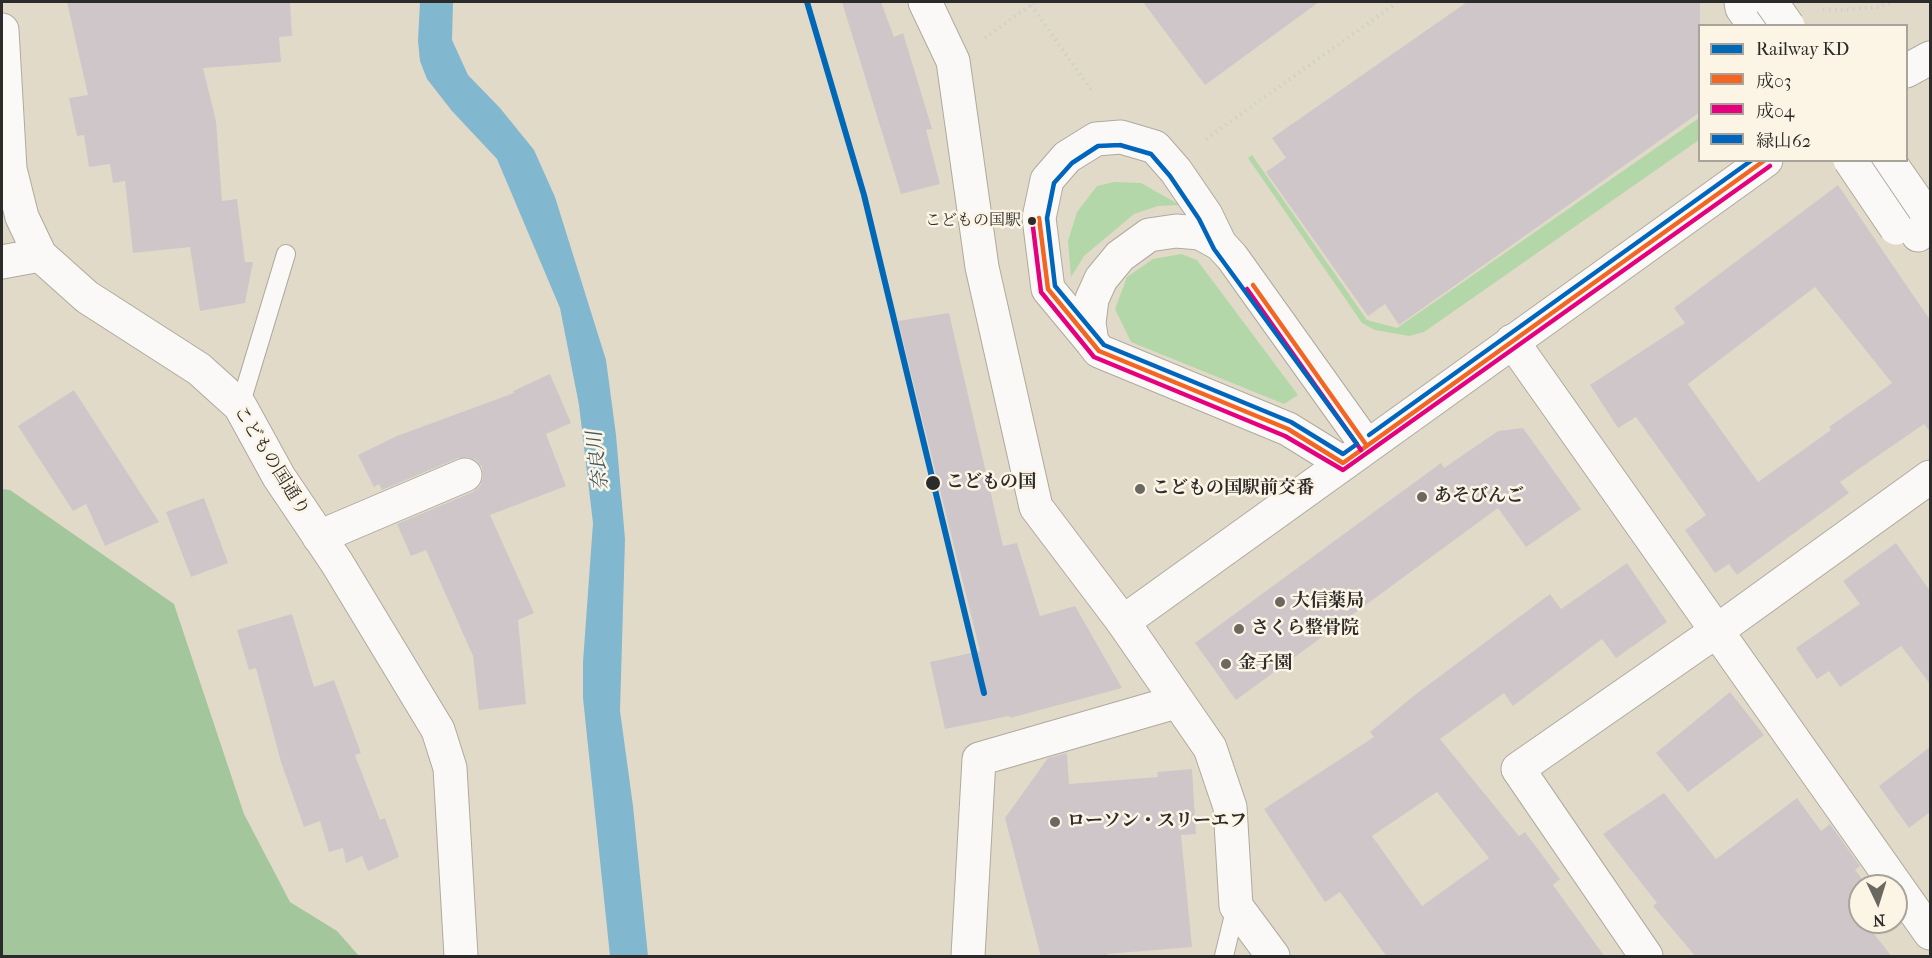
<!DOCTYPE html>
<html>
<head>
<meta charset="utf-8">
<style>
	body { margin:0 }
	#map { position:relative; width:1932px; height:958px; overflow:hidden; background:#e2dac8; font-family:"IM FELL French Canon","Noto Serif JP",serif }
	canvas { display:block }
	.frame { position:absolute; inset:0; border:3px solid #2b2b2b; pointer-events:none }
	.legend { position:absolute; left:1698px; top:24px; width:210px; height:138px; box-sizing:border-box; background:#fcf5e5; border:2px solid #a8a49b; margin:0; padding:8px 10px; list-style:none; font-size:18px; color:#2b2b2b }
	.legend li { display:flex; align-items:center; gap:12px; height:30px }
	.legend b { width:30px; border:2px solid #a8a49b }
	.north { position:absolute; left:1848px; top:874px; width:60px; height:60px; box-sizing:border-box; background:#fcf5e5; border:2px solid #a8a49b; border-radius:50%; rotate:176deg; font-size:16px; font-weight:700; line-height:24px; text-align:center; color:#2b2b2b }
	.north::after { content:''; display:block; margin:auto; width:21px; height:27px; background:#6b6862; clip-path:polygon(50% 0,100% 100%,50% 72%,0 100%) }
</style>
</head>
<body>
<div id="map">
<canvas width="1932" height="958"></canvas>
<div class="frame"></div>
<ul class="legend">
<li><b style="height:8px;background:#0068b7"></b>Railway KD</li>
<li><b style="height:8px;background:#f26522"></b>成03</li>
<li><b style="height:8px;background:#e5007d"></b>成04</li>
<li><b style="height:8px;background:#0065bd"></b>緑山62</li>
</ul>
<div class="north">N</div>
</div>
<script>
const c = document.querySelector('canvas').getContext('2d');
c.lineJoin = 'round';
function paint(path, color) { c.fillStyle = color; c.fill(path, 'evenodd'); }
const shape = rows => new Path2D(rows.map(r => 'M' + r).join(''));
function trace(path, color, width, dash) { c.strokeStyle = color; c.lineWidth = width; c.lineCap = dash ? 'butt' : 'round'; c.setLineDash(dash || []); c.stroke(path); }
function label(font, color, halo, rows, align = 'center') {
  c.font = font + ' "IM FELL French Canon","Noto Serif JP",serif'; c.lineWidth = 5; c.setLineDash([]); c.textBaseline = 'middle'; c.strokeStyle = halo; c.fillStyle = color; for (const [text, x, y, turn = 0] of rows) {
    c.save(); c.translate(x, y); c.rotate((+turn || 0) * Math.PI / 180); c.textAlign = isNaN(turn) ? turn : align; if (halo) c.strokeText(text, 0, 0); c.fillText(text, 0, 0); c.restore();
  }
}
paint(shape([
	[1699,118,1699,140,1424,332,1409,336,1375,330,1362,323,1248,158,1252,155,1367,320,1397,328],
	[1114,182,1141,183,1180,205,1158,206,1134,214,1084,256,1071,277,1068,241,1077,212,1097,186],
	[1181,254,1197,260,1298,395,1284,404,1131,342,1115,309,1127,277,1153,259]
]), '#b3d7a9');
paint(shape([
	[2,489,10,490,174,604,244,814,290,902,337,931,359,956,2,956]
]), '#a4c69d');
paint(shape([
	[420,2,453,2,452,40,468,75,500,108,534,150,555,197,606,360,616,435,625,539,620,711,633,806,648,956,610,956,583,698,583,662,593,523,579,405,560,308,497,159,452,111,427,79,420,61,418,41]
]), '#81b7cf');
paint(shape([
	[67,2,290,2,292,36,279,37,281,62,203,68,216,121,222,201,237,199,245,262,253,262,245,303,200,311,190,247,133,253,125,181,113,183,110,164,89,167,84,135,77,136,69,98,88,95],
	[842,2,881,2,894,37,903,33,932,129,926,130,940,184,901,194],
	[1143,2,1319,2,1205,85],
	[1467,2,1700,2,1700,112,1399,325,1385,304,1368,316,1266,172,1286,158,1272,138],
	[1838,185,1930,320,1930,432,1924,424,1840,482,1849,493,1737,575,1729,564,1715,573,1685,530,1706,515,1636,417,1618,428,1590,385,1685,323,1674,308],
	[1815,287,1892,383,1829,427,1831,430,1758,482,1688,384],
	[949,313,1003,546,1017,543,1040,616,1075,606,1122,688,1010,718,1009,716,945,729,930,662,980,651,898,321],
	[550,374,571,423,546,434,566,486,490,515,534,613,518,620,526,704,479,710,473,656,426,550,411,556,397,524,473,492,480,486,483,478,482,467,476,460,468,457,458,458,382,490,379,484,374,487,358,455,397,436,514,393,513,391],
	[74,390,159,522,105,546,86,504,73,511,18,426],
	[1523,428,1581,509,1526,547,1498,508,1236,700,1195,643,1441,463,1444,468,1498,431],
	[204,498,228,563,191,577,166,512],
	[1896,543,1930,591,1930,684,1901,646,1840,687,1829,671,1817,679,1796,648,1860,604,1843,581],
	[1627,563,1667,622,1616,658,1602,639,1513,706,1504,693,1440,739,1519,836,1525,832,1560,879,1553,885,1605,957,1387,957,1340,892,1325,902,1264,809,1374,737,1370,732,1416,694,1550,594,1561,609],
	[1437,792,1489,858,1422,906,1372,836],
	[292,614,314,687,334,680,361,753,355,755,380,820,385,818,399,857,368,871,362,856,346,863,343,848,329,852,320,821,304,827,281,762,256,668,249,670,237,630],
	[1730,692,1764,735,1688,792,1656,753],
	[1930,747,1930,812,1909,828,1879,786],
	[1067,753,1069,784,1158,777,1157,772,1192,769,1196,834,1181,835,1192,947,1107,954,1108,957,1041,957,1005,818,1048,758],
	[1664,793,1716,859,1797,798,1821,831,1830,824,1860,866,1855,870,1868,886,1860,886,1860,922,1865,922,1892,957,1696,957,1653,906,1657,903,1603,834]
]), '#cfc6ca');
const lane = shape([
	[240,406,286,254],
	[1224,956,1236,906]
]);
const street = shape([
	[925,2,953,61,982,267,1036,507,1123,622,1210,748,1230,807,1236,906,1273,956],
	[1741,2,1742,8,1755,26],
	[1888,160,1925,213,1918,235],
	[2,262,40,255],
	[1512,341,1930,933],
	[1092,342,1089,323,1092,299,1101,279,1120,256,1149,235,1176,231,1200,233,1220,244],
	[1343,463,1288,429,1099,351,1092,342,1048,289,1039,218,1047,180,1067,157,1096,139,1121,137,1155,147,1176,171,1206,215,1220,244,1232,257,1367,446],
	[319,537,465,475],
	[968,956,979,759,1176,702],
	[1646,956,1518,769,1718,630,1930,477]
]);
const secondary = shape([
	[2,30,10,169,22,217,40,255,87,297,199,369,240,406,279,477,337,563,438,730,450,768,461,956],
	[1906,71,1930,58],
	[1123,622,1766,160]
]);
trace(lane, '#aeaa9e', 20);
trace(street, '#aeaa9e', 35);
trace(secondary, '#aeaa9e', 35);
trace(shape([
	[1031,5,1092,91],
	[1823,9,1840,10,1878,7,1894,2],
	[985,38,1035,2],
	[1206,139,1398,2]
]), '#d1cfca', 4, [1.5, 4.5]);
trace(lane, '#fbf9f7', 18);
trace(street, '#fbf9f7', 33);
trace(secondary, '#fbf9f7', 33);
const streetBridge = shape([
	[1771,2,1788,26],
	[1850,160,1896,228]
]);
trace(streetBridge, '#aeaa9e', 35, []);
trace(streetBridge, '#fbf9f7', 33);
trace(shape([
	[1039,218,1048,289,1099,351,1288,429,1343,463,1765,160],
	[1253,285,1367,446]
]), '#f26522', 4.5);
trace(shape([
	[1032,219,1041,292,1094,357,1285,436,1343,470,1770,166],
	[1247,289,1361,450]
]), '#e5007d', 4.5);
trace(shape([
	[1120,145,1151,154,1170,176,1199,219,1214,249,1357,444,1343,454,1291,422,1104,345,1055,286,1047,218,1054,183,1072,163,1098,146,1120,145],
	[1369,435,1752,160]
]), '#0065bd', 4.5);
trace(shape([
	[807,2,864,195,984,693]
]), '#0068b7', 6);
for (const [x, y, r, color] of [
	[1032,221,5,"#2b2b2b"],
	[933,483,8,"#2b2b2b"],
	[1140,489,6,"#6b6862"],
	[1422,497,6,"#6b6862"],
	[1280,602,6,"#6b6862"],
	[1239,629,6,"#6b6862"],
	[1226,664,6,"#6b6862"],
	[1055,822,6,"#6b6862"]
]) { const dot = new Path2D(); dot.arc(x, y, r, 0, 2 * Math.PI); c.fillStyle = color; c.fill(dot); trace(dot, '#fcf5e5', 2); }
label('16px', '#2b2b2b', '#fcf5e5', [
	["こどもの国駅",1021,221]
], 'right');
label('18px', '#2b2b2b', '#fcf5e5', [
	["こどもの国通り",271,461,58]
]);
label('bold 18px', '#2b2b2b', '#fcf5e5', [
	["こどもの国",946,483]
], 'left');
label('bold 18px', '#2b2b2b', '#fcf5e5', [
	["こどもの国駅前交番",1152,489],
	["あそびんご",1434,497],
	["大信薬局",1292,602],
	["さくら整骨院",1251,629],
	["金子園",1238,664],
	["ローソン・スリーエフ",1067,822]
], 'left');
label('italic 20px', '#3b5765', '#fcf5e5', [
	["奈良川",599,461,-97]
]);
</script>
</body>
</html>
